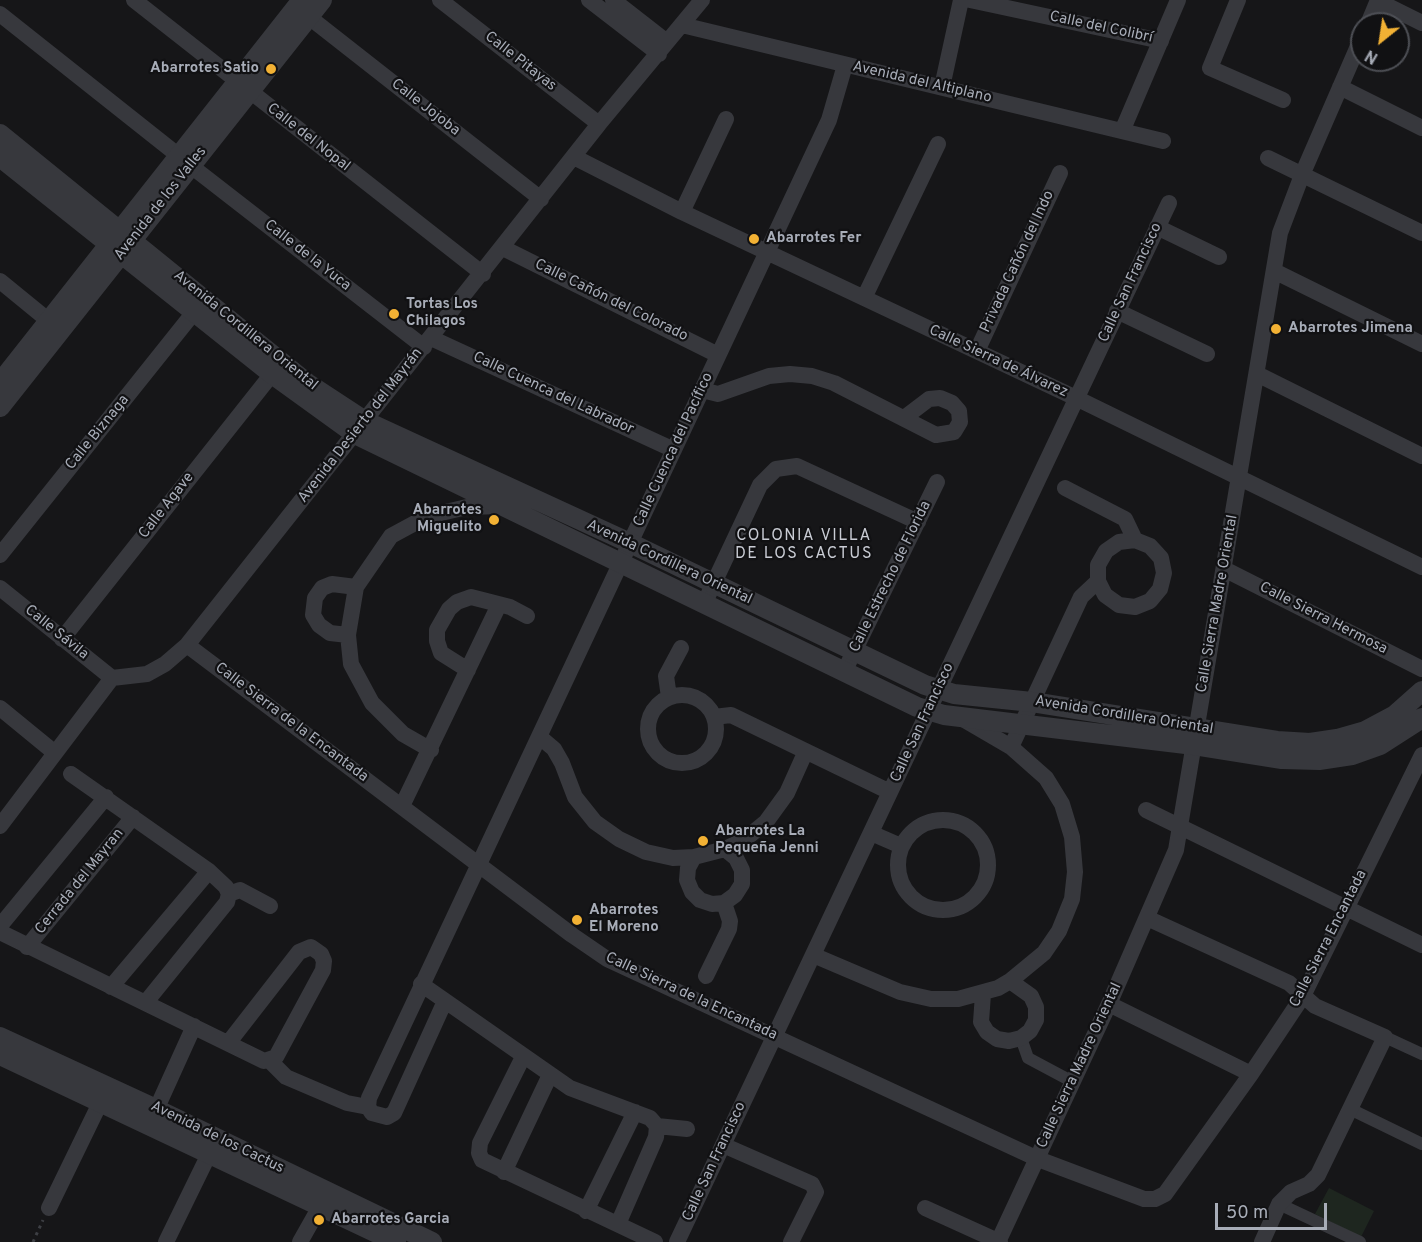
<!DOCTYPE html>
<html>
<head>
<meta charset="utf-8">
<style>
	body { margin:0 }
	#map { position:relative; width:1422px; height:1242px; overflow:hidden; background:#161618; font-family:Overpass,sans-serif }
	canvas { display:block }
	.north { position:absolute; left:1350px; top:12px; width:60px; height:60px; box-sizing:border-box; background:#111113; border:2px solid #4d4f55; border-radius:50%; rotate:210deg; font-size:16px; font-weight:700; line-height:24px; text-align:center; color:#a8adb8 }
	.north::after { content:''; display:block; margin:auto; width:21px; height:27px; background:#f2b134; clip-path:polygon(50% 0,100% 100%,50% 72%,0 100%) }
	.scale { position:absolute; left:1215px; top:1203px; width:112px; height:27px; box-sizing:border-box; border:3px solid #a8adb8; border-top:0; padding-left:8px; font-size:18px; line-height:21px; white-space:nowrap; color:#a8adb8; -webkit-text-stroke:4px #111113; paint-order:stroke }
</style>
</head>
<body>
<div id="map">
<canvas width="1422" height="1242"></canvas>
<div class="north">N</div>
<div class="scale">50 m</div>
</div>
<script>
const c = document.querySelector('canvas').getContext('2d');
c.lineJoin = 'round';
function paint(path, color) { c.fillStyle = color; c.fill(path, 'evenodd'); }
const shape = rows => new Path2D(rows.map(r => 'M' + r).join(''));
function trace(path, color, width, dash) { c.strokeStyle = color; c.lineWidth = width; c.lineCap = dash ? 'butt' : 'round'; c.setLineDash(dash || []); c.stroke(path); }
function label(font, color, halo, rows, align = 'center') {
  c.font = font + ' Overpass,sans-serif'; c.lineWidth = 4.5; c.setLineDash([]); c.textBaseline = 'middle'; c.strokeStyle = halo; c.fillStyle = color; for (const [text, x, y, turn = 0] of rows) {
    c.save(); c.translate(x, y); c.rotate((+turn || 0) * Math.PI / 180); c.textAlign = isNaN(turn) ? turn : align; if (halo) c.strokeText(text, 0, 0); c.fillText(text, 0, 0); c.restore();
  }
}
paint(shape([
	[1329,1188,1374,1211,1361,1237,1315,1214]
]), '#1e261f');
trace(shape([
	[33,1242,43,1220]
]), '#3d3f44', 3, [3, 4.5]);
trace(shape([
	[1385,1037,1422,1054],
	[1021,1038,1028,1058,1073,1082],
	[1350,1109,1422,1144],
	[1279,1204,1360,1242]
]), '#37383d', 12);
trace(shape([
	[134,0,483,274],
	[440,0,599,124],
	[589,0,659,54],
	[613,0,667,42],
	[970,0,1161,41],
	[1238,0,1210,68,1283,100],
	[1378,1,1422,23],
	[0,14,179,156],
	[309,17,541,199],
	[1368,24,1378,0],
	[682,25,1163,141],
	[942,87,961,0],
	[1340,87,1422,128],
	[1123,129,1178,0],
	[574,157,682,212,1076,398,1422,567],
	[1268,158,1422,233],
	[191,166,424,347],
	[682,212,726,119],
	[1157,227,1219,257],
	[503,248,718,355],
	[1274,271,1422,344],
	[0,281,49,321],
	[864,298,938,144],
	[1117,311,1207,354],
	[431,338,674,450],
	[977,351,1060,173],
	[1257,374,1422,456],
	[702,390,718,394,769,376,790,374,812,376,834,383,936,435,954,432,960,422,959,411,952,403,940,398,929,399,904,418],
	[1065,488,1125,519,1135,540],
	[0,555,195,311],
	[1224,569,1422,669],
	[0,588,112,678],
	[704,604,760,485,776,469,797,466,918,522],
	[348,635,330,633,319,625,313,615,315,598,322,588,332,584,356,587],
	[62,639,272,374],
	[187,645,572,935,607,959,1038,1159,1144,1199,1155,1199,1165,1194,1251,1074,1303,996,1422,755],
	[468,670,441,653,437,641,437,630,449,609,457,602,471,597,510,607,527,616],
	[844,672,937,482],
	[112,678,147,674,165,664,187,645,599,124,702,0],
	'648 729a34 34 0 1 1 68 0a34 34 0 1 1-68 0Z',
	[669,697,666,676,681,648],
	[0,708,55,753],
	[714,717,731,715,890,792],
	[963,719,1011,747],
	[541,738,554,749,562,763,575,797,595,822,619,839,646,852,673,858,694,857,725,849,744,840,766,822,787,793,805,753],
	[431,750,403,734,372,703,351,664,348,635,356,587,391,536,428,516,467,507,502,506],
	[71,774,209,871,226,887,229,894,227,902,146,1002],
	[402,806,496,611,495,605],
	[1146,810,1422,945],
	'898 865a45 45 0 1 1 90 0a45 45 0 1 1-90 0Z',
	[0,826,112,678],
	[871,833,901,846],
	[694,857,688,868,687,880,692,892,700,900,712,904,724,903,735,895,742,884,742,870,736,858,725,849],
	[229,894,240,890,270,906],
	[1147,918,1289,983,1315,1006,1385,1037,1318,1175,1309,1184,1291,1192,1279,1204,1262,1242],
	[0,926,106,797],
	[0,932,264,1061,276,1057,323,970,324,961,321,954,311,947,299,952,229,1042],
	[27,947,133,817],
	[813,955,900,992,931,999,958,999,998,988,1010,981,1044,953,1059,931,1072,899,1075,872,1072,837,1062,804,1046,778,1011,747,1081,597,1098,581,1098,565,1106,551,1119,542,1135,540,1150,546,1161,558,1164,573,1160,589,1150,601,1135,607,1119,605,1105,595,1098,581],
	[706,976,729,929,730,921,724,903],
	[421,984,570,1088,650,1118,657,1126,656,1137,618,1224],
	[111,987,209,871],
	[983,994,981,1022,987,1032,997,1039,1009,1041,1021,1038,1030,1031,1036,1020,1036,1007,1031,996,1010,981],
	[445,1001,394,1113,387,1117,372,1113,368,1107,369,1098,829,120,845,65],
	[1109,1004,1251,1074],
	[523,1057,480,1143,479,1153,482,1160,655,1242],
	[270,1061,286,1077,347,1103,368,1107],
	[151,1121,194,1026],
	[657,1126,687,1129],
	[723,1145,812,1184,816,1192,791,1242],
	[504,1172,550,1075],
	[49,1208,101,1101],
	[925,1208,1000,1242],
	[586,1211,635,1112],
	[166,1242,210,1152],
	[300,1242,326,1196],
	[677,1242,1169,203],
	[998,1242,1109,1004,1176,850,1280,233,1302,175,1362,37]
]), '#37383d', 16);
trace(shape([
	[0,134,307,383,365,421,630,543,925,685,954,694,1032,702,1277,741,1310,743,1337,739,1365,731,1395,715,1422,691],
	[0,157,272,374,355,434,917,707,944,715,1194,745,1282,759,1319,760,1352,755,1380,745,1422,718],
	[0,383,302,0],
	[0,407,322,0],
	[0,1037,156,1109,432,1242],
	[0,1055,396,1242]
]), '#37383d', 20);
for (const [x, y, r, color] of [
	[271,69,6,"#f2b134"],
	[754,239,6,"#f2b134"],
	[394,314,6,"#f2b134"],
	[1276,329,6,"#f2b134"],
	[494,520,6,"#f2b134"],
	[703,841,6,"#f2b134"],
	[577,920,6,"#f2b134"],
	[319,1220,6,"#f2b134"]
]) { const dot = new Path2D(); dot.arc(x, y, r, 0, 2 * Math.PI); c.fillStyle = color; c.fill(dot); trace(dot, '#111113', 2); }
label('15px', '#a8adb8', '#111113', [
	["Calle del Colibrí",1101,28,12],
	["Calle Pitayas",520,62,38],
	["Avenida del Altiplano",922,83,13],
	["Calle Jojoba",425,108,38],
	["Calle del Nopal",308,138,38],
	["Avenida de los Valles",161,204,-52],
	["Calle de la Yuca",307,256,38],
	["Privada Cañón del Indo",1018,262,-65],
	["Calle San Francisco",1131,283,-65],
	["Calle Cañón del Colorado",611,301,26],
	["Avenida Cordillera Oriental",245,331,39],
	["Calle Sierra de Álvarez",998,362,25],
	["Calle Cuenca del Labrador",553,394,25],
	["Avenida Desierto del Mayrán",361,426,-52],
	["Calle Biznaga",98,433,-51],
	["Calle Cuenca del Pacífico",674,450,-65],
	["Calle Agave",167,506,-52],
	["Avenida Cordillera Oriental",669,563,25],
	["Calle Estrecho de Florida",891,577,-64],
	["Calle Sierra Madre Oriental",1218,604,-80],
	["Calle Sierra Hermosa",1323,619,27],
	["Calle Sávila",56,633,39],
	["Avenida Cordillera Oriental",1124,716,9],
	["Calle Sierra de la Encantada",291,723,37],
	["Calle San Francisco",923,723,-65],
	["Cerrada del Mayran",80,882,-51],
	["Calle Sierra Encantada",1329,939,-63],
	["Calle Sierra de la Encantada",691,997,25],
	["Calle Sierra Madre Oriental",1080,1066,-65],
	["Avenida de los Cactus",217,1138,26],
	["Calle San Francisco",715,1162,-65]
]);
label('bold 15px', '#a8adb8', '#111113', [
	["Abarrotes Satio",259,69,"right"],
	["Abarrotes Fer",766,239],
	["Tortas Los",406,305],
	["Chilagos",406,322],
	["Abarrotes Jimena",1288,329],
	["Abarrotes",482,511,"right"],
	["Miguelito",482,528,"right"],
	["Abarrotes La",715,832],
	["Pequeña Jenni",715,849],
	["Abarrotes",589,911],
	["El Moreno",589,928],
	["Abarrotes Garcia",331,1220]
], 'left');
c.letterSpacing = '1.5px';
label('16px', '#c9ccd4', '#111113', [
	["COLONIA VILLA",804,537],
	["DE LOS CACTUS",804,555]
]);
c.letterSpacing = '0px';
</script>
</body>
</html>
